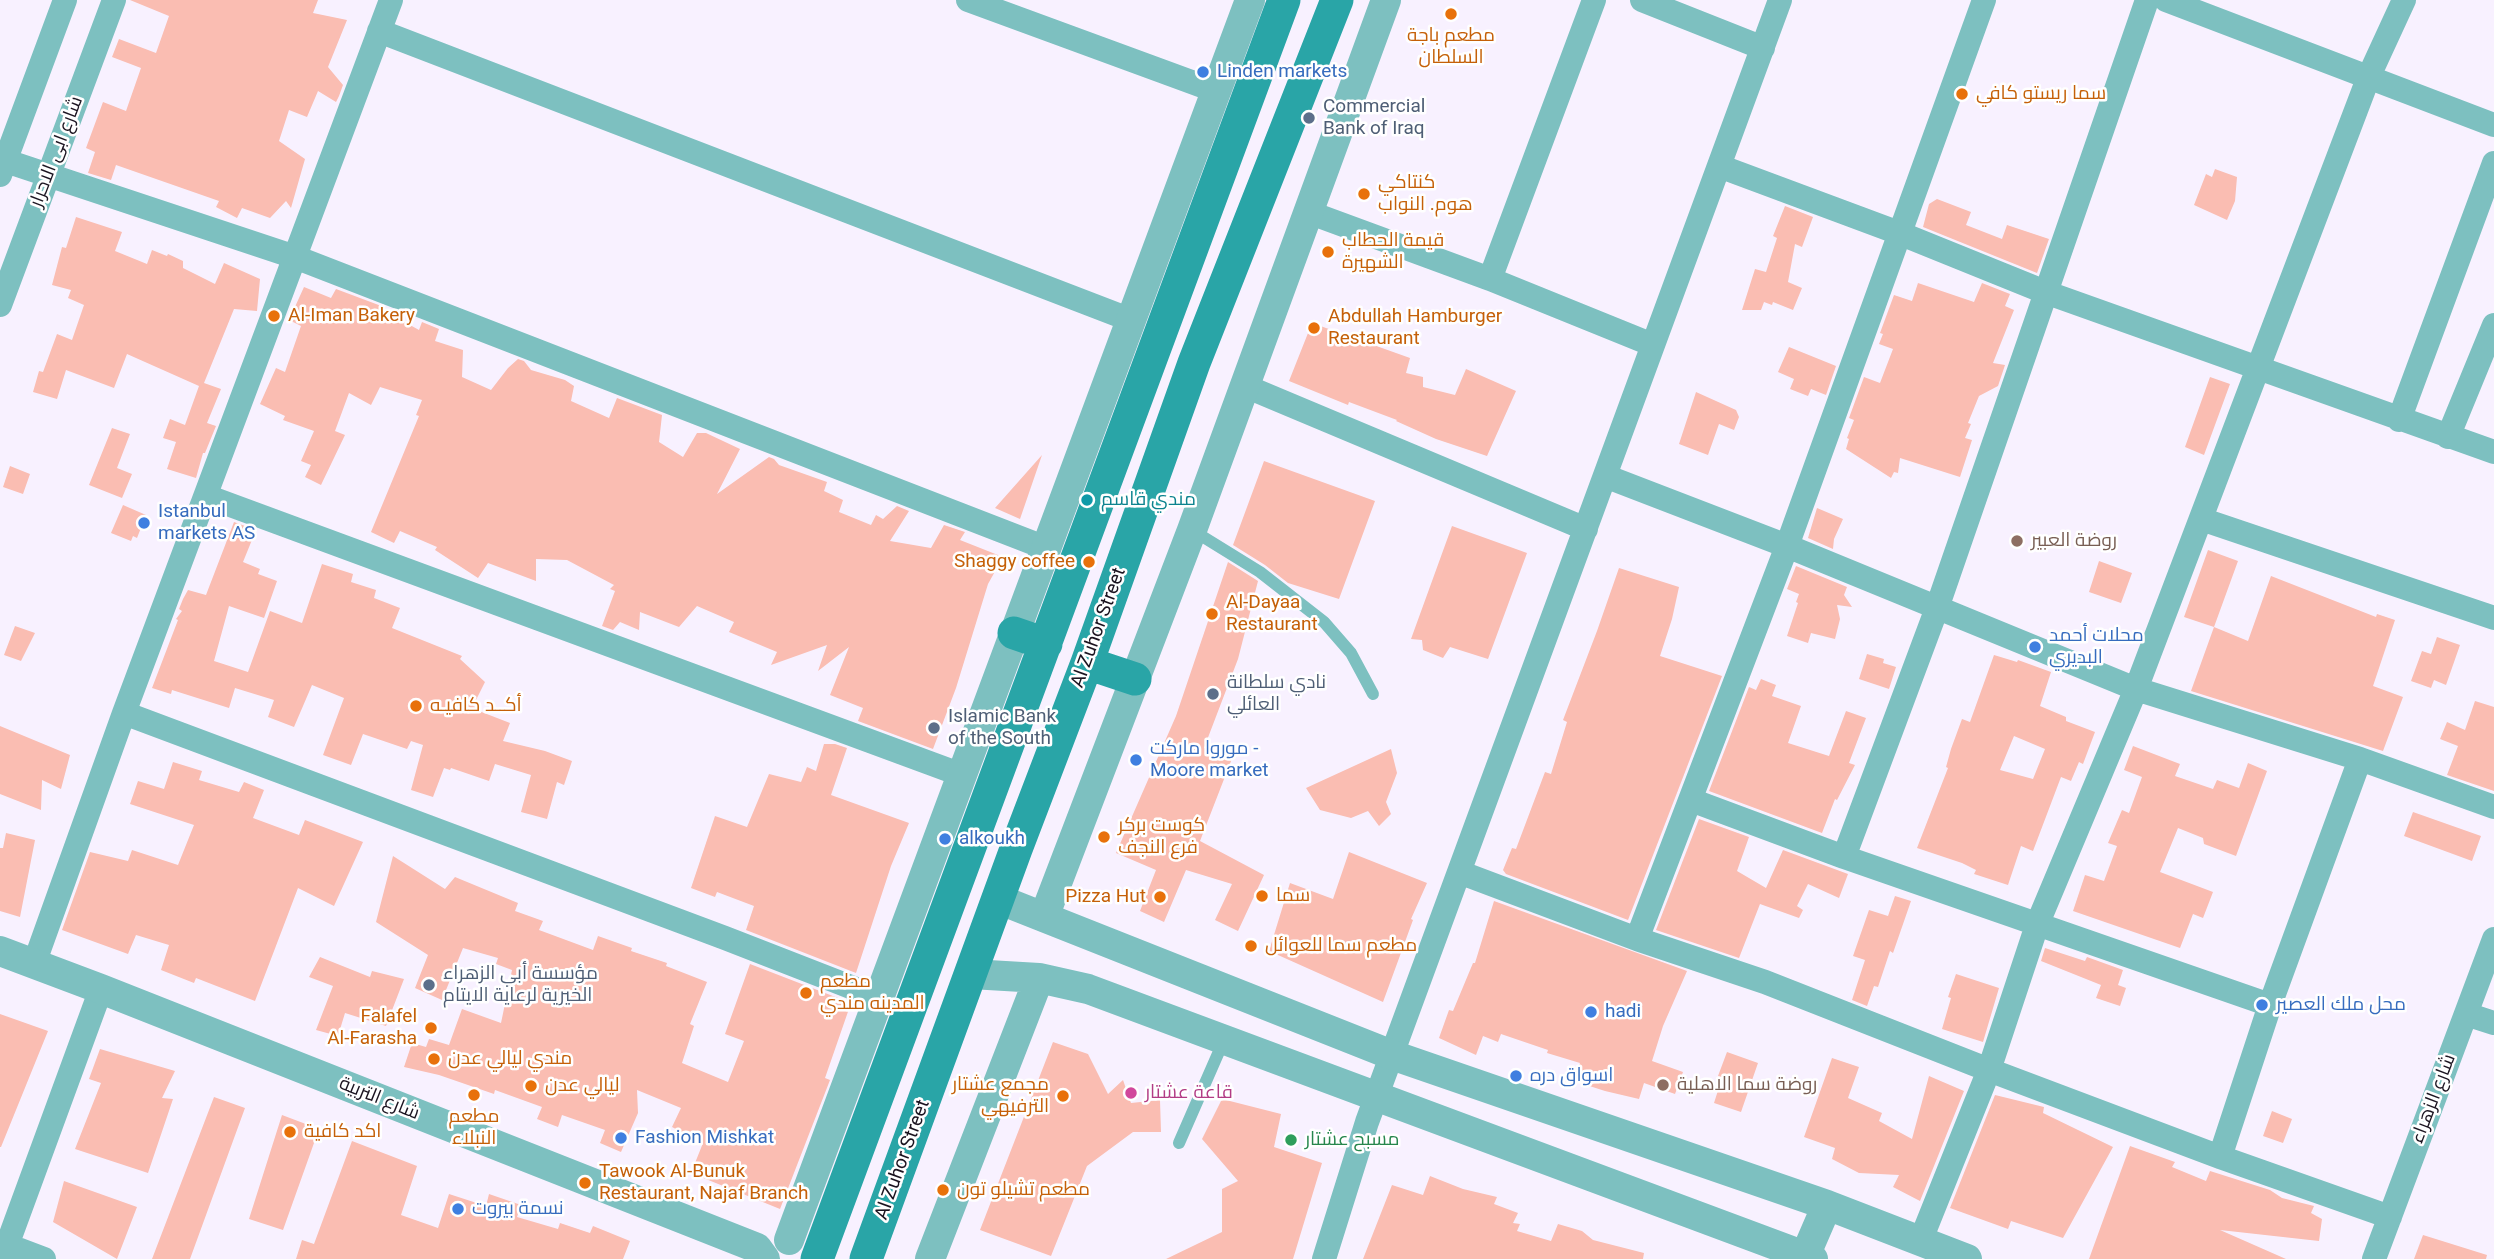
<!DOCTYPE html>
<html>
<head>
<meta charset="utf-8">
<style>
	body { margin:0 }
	canvas { display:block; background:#f8f1ff }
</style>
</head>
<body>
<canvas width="2494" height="1259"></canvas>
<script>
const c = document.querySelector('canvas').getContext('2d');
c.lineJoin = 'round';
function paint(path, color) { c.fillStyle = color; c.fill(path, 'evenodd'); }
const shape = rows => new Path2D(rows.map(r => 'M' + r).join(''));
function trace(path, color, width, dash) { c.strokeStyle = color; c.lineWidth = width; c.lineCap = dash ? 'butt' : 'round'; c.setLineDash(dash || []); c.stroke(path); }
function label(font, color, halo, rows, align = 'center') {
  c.font = font + ' Roboto,Cairo,sans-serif'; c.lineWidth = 5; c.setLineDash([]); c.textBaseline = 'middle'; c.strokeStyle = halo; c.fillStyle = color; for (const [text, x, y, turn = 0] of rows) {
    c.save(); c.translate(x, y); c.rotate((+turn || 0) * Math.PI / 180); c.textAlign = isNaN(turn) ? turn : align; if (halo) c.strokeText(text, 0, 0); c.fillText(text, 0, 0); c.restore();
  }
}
paint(shape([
	[130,0,318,0,313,13,347,20,328,67,343,85,339,96,336,102,318,91,307,117,289,110,279,141,305,159,291,208,286,201,270,218,242,208,237,218,216,207,219,201,116,165,111,180,88,173,95,152,86,148,103,102,126,111,141,68,112,57,119,39,156,53,169,16],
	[2215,169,2237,177,2235,201,2227,220,2194,205,2206,174,2212,177],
	[1937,199,1971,212,1966,225,2002,239,2007,225,2049,239,2037,273,1923,227,1929,204],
	[1785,206,1813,217,1802,247,1795,244,1788,282,1802,288,1793,310,1773,302,1772,305,1764,302,1761,310,1742,310,1755,269,1766,272,1777,238,1773,236],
	[76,217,122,232,115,251,147,264,152,250,167,256,168,254,183,261,183,268,215,284,224,263,260,279,257,311,234,309,204,383,221,389,207,423,216,426,205,453,203,453,196,478,167,469,176,442,163,438,170,419,185,425,199,386,127,354,114,388,66,370,57,399,33,392,39,371,43,372,57,334,72,340,84,305,68,298,71,290,52,285,62,247,66,248],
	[1918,283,1974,302,1982,283,2010,294,2005,306,2014,310,1993,363,2005,365,1998,386,1979,396,1968,423,1971,424,1965,438,1972,440,1960,477,1900,458,1898,473,1894,472,1891,478,1846,449,1849,439,1847,438,1854,420,1849,418,1864,377,1880,383,1893,349,1879,344,1883,334,1880,333,1894,295,1912,301],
	[304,287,331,298,336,289,384,307,383,310,419,330,422,322,439,329,435,341,463,350,462,377,491,390,508,368,518,359,524,361,531,370,565,380,574,386,571,401,609,418,617,398,662,415,659,442,683,457,697,433,706,433,740,449,717,494,769,457,774,459,779,465,827,482,824,491,843,500,839,512,871,525,876,515,883,519,897,506,909,511,890,541,931,548,944,525,965,532,960,540,1003,557,988,584,956,688,933,749,858,721,863,708,830,695,849,647,818,671,827,645,771,665,777,652,729,632,734,622,697,606,679,627,640,612,639,630,620,622,613,630,602,626,615,591,610,589,614,585,567,560,536,559,536,581,488,563,478,578,435,550,437,547,400,531,394,543,371,532,419,416,416,415,422,400,380,387,371,405,349,393,335,431,345,435,321,485,305,477,311,465,301,461,314,431,283,420,285,416,260,404,276,368,285,372,301,326,289,320],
	[1312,323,1410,358,1406,373,1423,377,1423,387,1455,395,1466,369,1516,391,1487,456,1436,439,1396,421,1397,420,1349,402,1348,405,1289,381],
	[1789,347,1836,366,1826,395,1811,389,1808,396,1790,389,1794,379,1778,372],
	[2210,377,2230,384,2204,455,2185,447],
	[1696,392,1736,410,1739,417,1734,430,1719,424,1708,455,1679,444],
	[112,428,130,434,117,468,132,474,122,498,89,485],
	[1042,455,1020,519,995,508],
	[1264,461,1375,501,1339,599,1288,583,1265,565,1233,545],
	[10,466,30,474,23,494,3,487],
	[123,505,146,515,137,538,133,536,131,541,111,533],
	[1817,508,1843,519,1834,539,1833,549,1808,538],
	[234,522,256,530,243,562,260,569,258,574,277,581,264,618,229,606,214,661,248,672,270,611,302,623,322,564,353,574,351,582,376,590,374,598,400,608,392,628,462,656,460,659,485,682,473,706,480,709,479,711,510,723,503,741,545,751,572,761,564,785,557,782,547,819,521,812,531,775,495,764,489,781,451,768,450,770,444,768,433,797,411,790,423,745,411,741,407,749,363,734,351,765,323,755,344,698,312,685,294,727,268,717,274,700,235,688,229,708,172,690,171,694,152,688,178,620,176,619,182,611,179,609,183,599,188,590,206,595],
	[1452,526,1527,553,1488,659,1450,647,1443,658,1423,650,1422,640,1411,639],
	[2208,550,2238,561,2214,627,2184,617],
	[2099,561,2132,573,2121,603,2089,592],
	[1228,562,1258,581,1238,659,1204,748,1233,756,1200,841,1264,875,1238,931,1215,920,1232,884,1186,870,1164,922,1140,911,1156,870,1116,853,1176,716],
	[1796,566,1847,587,1844,595,1852,607,1837,605,1840,619,1835,639,1811,633,1808,643,1787,636,1798,603,1796,602,1799,594,1787,589],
	[1619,568,1679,587,1672,619,1660,656,1722,676,1628,920,1506,874,1503,870,1512,848,1516,849,1545,772,1551,774,1567,722,1563,720,1597,631],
	[2271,576,2376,617,2377,614,2395,620,2373,686,2403,697,2383,751,2191,691,2214,627,2248,641],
	[15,626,35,633,21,661,4,655],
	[2437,637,2460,645,2446,685,2434,680,2431,688,2411,681,2422,651,2431,654],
	[1867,654,1884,659,1883,663,1896,667,1889,689,1859,679],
	[1994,655,2017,662,2018,660,2051,672,2040,706,2066,717,2066,721,2095,732,2083,764,2079,762,2071,781,2061,777,2033,851,2021,846,2008,885,1974,874,1976,870,1962,863,1917,848,1948,768,1946,767,1951,749,1962,719,1970,722],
	[2014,736,2045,749,2033,779,2000,770],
	[1761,679,1776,685,1772,696,1801,706,1788,743,1829,756,1846,711,1866,718,1849,763,1855,765,1837,800,1835,799,1822,833,1709,791,1749,687,1756,690],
	[2475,701,2494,707,2494,791,2447,775,2458,746,2440,739,2447,722,2465,730],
	[0,726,70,755,61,789,42,780,41,810,0,794],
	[824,744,835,744,847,748,831,795,909,823,891,866,856,973,746,930,754,906,717,892,715,897,691,888,715,816,747,827,769,774,801,782,807,767,816,771],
	[2133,746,2180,764,2175,776,2213,789,2217,780,2239,788,2248,763,2267,771,2236,856,2204,844,2203,838,2178,828,2160,872,2213,892,2203,918,2193,914,2180,948,2073,911,2085,875,2104,881,2117,846,2108,843,2122,810,2129,813,2142,777,2124,770],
	[1391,749,1397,773,1386,802,1391,814,1379,826,1368,811,1351,818,1320,810,1306,788],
	[173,762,202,771,199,780,239,792,244,782,264,790,253,818,299,835,305,820,363,842,334,906,298,888,255,1001,196,978,194,983,161,970,169,945,136,935,128,954,62,930,90,852,128,861,132,850,178,865,194,825,130,804,138,781,164,789],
	[2413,812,2481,836,2472,861,2404,836],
	[1699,819,1749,837,1737,871,1766,888,1783,850,1848,874,1839,898,1808,884,1797,906,1803,910,1799,918,1760,904,1739,958,1656,930],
	[6,833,35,840,20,917,0,911,0,848,3,848],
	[1349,852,1427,883,1411,919,1413,920,1383,1002,1269,951,1290,883,1333,899],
	[393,856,445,889,455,877,518,903,515,911,543,921,539,930,593,950,598,936,632,948,631,951,667,963,666,966,707,982,690,1024,694,1026,682,1063,728,1082,744,1041,725,1034,750,964,851,1003,825,1078,830,1080,780,1209,691,1173,703,1143,672,1127,681,1108,637,1090,638,1113,621,1152,600,1143,605,1130,562,1115,558,1127,537,1119,542,1107,495,1090,494,1094,439,1075,404,1067,412,1043,426,1047,429,1039,449,1045,462,1009,501,1023,512,970,496,964,498,958,463,948,442,1000,415,988,428,955,376,922],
	[1895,896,1911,901,1893,953,1890,951,1878,987,1874,986,1867,1006,1852,1000,1865,960,1853,956,1869,910,1888,916],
	[1494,901,1687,971,1663,1026,1652,1061,1683,1072,1675,1094,1644,1083,1639,1099,1605,1091,1574,1081,1580,1063,1547,1053,1548,1050,1501,1034,1498,1042,1483,1036,1476,1055,1439,1038,1449,1010,1453,1011,1473,963,1475,963],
	[2045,948,2085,961,2087,957,2123,970,2118,985,2126,988,2120,1006,2096,998,2101,985,2041,961],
	[320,957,370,977,372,971,404,979,386,1026,345,1013,338,1036,316,1030,333,986,309,977],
	[1956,974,1999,988,1983,1042,1942,1029,1951,998,1948,997],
	[0,1014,48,1031,1,1147,0,1147],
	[1053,1042,1088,1054,1108,1094,1123,1080,1131,1103,1160,1100,1161,1132,1133,1132,1087,1166,1051,1256,980,1230],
	[100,1049,175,1071,162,1098,173,1099,148,1173,75,1149,101,1083,89,1079],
	[1727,1052,1758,1063,1741,1112,1714,1103,1722,1078,1718,1076],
	[1832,1058,1859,1067,1848,1098,1882,1113,1879,1121,1912,1139,1929,1076,1964,1091,1920,1201,1893,1187,1899,1175,1859,1173,1832,1159,1835,1148,1804,1137],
	[1995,1095,2044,1107,2043,1113,2113,1147,2063,1238,2011,1221,2008,1229,1950,1208],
	[214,1097,245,1108,190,1259,152,1259],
	[1222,1099,1281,1114,1274,1147,1322,1163,1293,1259,1166,1259,1222,1232,1222,1189,1238,1181,1202,1139],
	[2272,1111,2292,1119,2283,1143,2263,1136],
	[282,1115,319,1129,283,1230,249,1219],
	[352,1141,417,1166,401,1215,438,1228,449,1194,486,1206,489,1194,521,1205,517,1217,558,1229,560,1223,590,1233,593,1226,630,1241,623,1259,296,1259,302,1240,314,1244],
	[2130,1146,2175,1162,2172,1167,2206,1181,2210,1171,2270,1190,2282,1198,2314,1206,2311,1213,2322,1219,2319,1241,2220,1230,2286,1259,2089,1259],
	[1430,1176,1463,1189,1497,1197,1494,1204,1518,1213,1513,1223,1520,1224,1517,1231,1551,1241,1558,1224,1582,1231,1593,1240,1644,1253,1643,1259,1363,1259,1392,1185,1423,1195],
	[64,1181,137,1207,117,1259,53,1222],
	[2423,1235,2487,1255,2486,1259,2414,1259]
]), '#fabdb2');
trace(shape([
	[1192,530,1260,572,1324,622,1351,653,1373,694],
	[1179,1143,1224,1040]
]), '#7dc0c0', 12);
trace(shape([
	[968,0,1216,91],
	[1642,0,1763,48],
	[2166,0,2494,125],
	[379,31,1131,320],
	[0,159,295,257,1046,548],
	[1719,166,1899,233,2045,292,2494,452],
	[0,175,65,0],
	[1308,212,1490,279,1653,345],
	[1490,279,1594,0],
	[0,305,114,0],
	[1245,386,1586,529],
	[2399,420,2494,163],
	[2448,437,2494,325],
	[1605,476,1787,546,2136,689,2360,759,2494,807],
	[206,496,962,775],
	[2201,519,2494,618],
	[124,713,725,938,879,998],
	[1691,800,1844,857,1937,608,2147,0],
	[1844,857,2270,1005],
	[1459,872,1637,939,1765,982,1989,1070,2220,1157,2390,1217],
	[1637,939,1787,546,1984,0],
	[34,964,124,713,391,0],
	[2466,1014,2494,1023],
	[2220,1157,2270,1005,2360,759],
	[1920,1242,1989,1070,2037,925,2136,689,2369,76,2404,0],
	[7,1245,44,1259],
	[2,1259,101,989],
	[1324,1259,1367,1122,1780,0],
	[2374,1259,2494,939]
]), '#7dc0c0', 24);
trace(shape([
	[998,899,1392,1055,1827,1205,1967,1259],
	[1044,917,1192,530,1386,0],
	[0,951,101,989,757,1248,765,1259],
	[971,974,1039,978,1088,989,1813,1259],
	[789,1240,1250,0],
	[1805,1256,1827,1205],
	[930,1259,1039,978]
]), '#7dc0c0', 30);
trace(shape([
	[1014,633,1046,644],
	[1087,663,1135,679],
	[817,1259,1284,0],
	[866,1259,1016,849,1087,663,1194,363,1337,0]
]), '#29a5a7', 33);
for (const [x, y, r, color] of [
	[1451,14,7,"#e8710a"],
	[1203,72,7,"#3f7fe0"],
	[1962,94,7,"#e8710a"],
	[1309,118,7,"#5c6f8a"],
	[1364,194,7,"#e8710a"],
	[1328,252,7,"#e8710a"],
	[274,316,7,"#e8710a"],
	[1314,328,7,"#e8710a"],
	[1087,500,7,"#0f9aa8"],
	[144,523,7,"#3f7fe0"],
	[2017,541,7,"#8d6e63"],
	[1089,562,7,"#e8710a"],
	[1212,614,7,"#e8710a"],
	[2035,647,7,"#3f7fe0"],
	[1213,694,7,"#5c6f8a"],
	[416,706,7,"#e8710a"],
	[934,728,7,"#5c6f8a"],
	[1136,760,7,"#3f7fe0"],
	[1104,837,7,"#e8710a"],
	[945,839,7,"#3f7fe0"],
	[1262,896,7,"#e8710a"],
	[1160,897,7,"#e8710a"],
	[1251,946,7,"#e8710a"],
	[429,985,7,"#5c6f8a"],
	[806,993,7,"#e8710a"],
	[2262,1005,7,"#3f7fe0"],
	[1591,1012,7,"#3f7fe0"],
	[431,1028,7,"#e8710a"],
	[434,1059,7,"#e8710a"],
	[1516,1076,7,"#3f7fe0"],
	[1663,1085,7,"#8d6e63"],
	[531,1086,7,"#e8710a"],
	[1131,1093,7,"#d1479c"],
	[474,1095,7,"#e8710a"],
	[1063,1096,7,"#e8710a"],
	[290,1132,7,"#e8710a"],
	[621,1138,7,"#3f7fe0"],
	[1291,1140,7,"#2e9e5b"],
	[585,1183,7,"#e8710a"],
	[943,1190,7,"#e8710a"],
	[458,1209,7,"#3f7fe0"]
]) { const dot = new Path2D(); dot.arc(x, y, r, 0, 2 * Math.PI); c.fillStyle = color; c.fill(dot); trace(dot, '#fff', 2.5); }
label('19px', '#c56008', '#fff', [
	["مطعم باجة",1451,36,"center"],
	["السلطان",1451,58,"center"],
	["سما ريستو كافي",1976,94],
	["كنتاكي",1378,183],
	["هوم. النواب",1378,205],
	["قيمة الحطاب",1342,241],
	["الشهيرة",1342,263],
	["Al-Iman Bakery",288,316],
	["Abdullah Hamburger",1328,317],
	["Restaurant",1328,339],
	["Shaggy coffee",1075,562,"right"],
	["Al-Dayaa",1226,603],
	["Restaurant",1226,625],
	["أكــد كافيـه",430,706],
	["كوست بركر",1118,826],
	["فرع النجف",1118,848],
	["سما",1276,896],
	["Pizza Hut",1146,897,"right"],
	["مطعم سما للعوائل",1265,946],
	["مطعم",820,982],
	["المدينه مندي",820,1004],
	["Falafel",417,1017,"right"],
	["Al-Farasha",417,1039,"right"],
	["مندي ليالي عدن",448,1059],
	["مجمع عشتار",1049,1085,"right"],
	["الترفيهي",1049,1107,"right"],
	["ليالي عدن",545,1086],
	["مطعم",474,1117,"center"],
	["النبلاء",474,1139,"center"],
	["اكد كافية",304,1132],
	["Tawook Al-Bunuk",599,1172],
	["Restaurant, Najaf Branch",599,1194],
	["مطعم تشيلو تون",957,1190]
], 'left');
label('19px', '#366cbe', '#fff', [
	["Linden markets",1217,72],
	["Istanbul",158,512],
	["markets AS",158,534],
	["محلات أحمد",2049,636],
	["البديري",2049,658],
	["موروا ماركت -",1150,749],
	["Moore market",1150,771],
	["alkoukh",959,839],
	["محل ملك العصير",2276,1005],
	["hadi",1605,1012],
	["اسواق دره",1530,1076],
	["Fashion Mishkat",635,1138],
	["نسمة بيروت",472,1209]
], 'left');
label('19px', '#4e5e75', '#fff', [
	["Commercial",1323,107],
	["Bank of Iraq",1323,129],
	["نادي سلطانة",1227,683],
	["العائلي",1227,705],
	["Islamic Bank",948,717],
	["of the South",948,739],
	["مؤسسة أبي الزهراء",443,974],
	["الخيرية لرعاية الايتام",443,996]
], 'left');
label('19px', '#1b1420', '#fff', [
	["شارع ابی الاحرار",57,152,-69],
	["Al Zuhor Street",1099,628,-70],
	["شارع التربية",379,1099,22],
	["شارع الزهراء",2434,1099,-69],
	["Al Zuhor Street",903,1160,-70]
]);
label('19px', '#0d838f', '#fff', [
	["مندي قاسم",1101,500]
], 'left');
label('19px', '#785e54', '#fff', [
	["روضة العبير",2031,541],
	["روضة سما الاهلية",1677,1085]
], 'left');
label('19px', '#b23c85', '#fff', [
	["قاعة عشتار",1145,1093]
], 'left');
label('19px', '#27864d', '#fff', [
	["مسبح عشتار",1305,1140]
], 'left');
</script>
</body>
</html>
